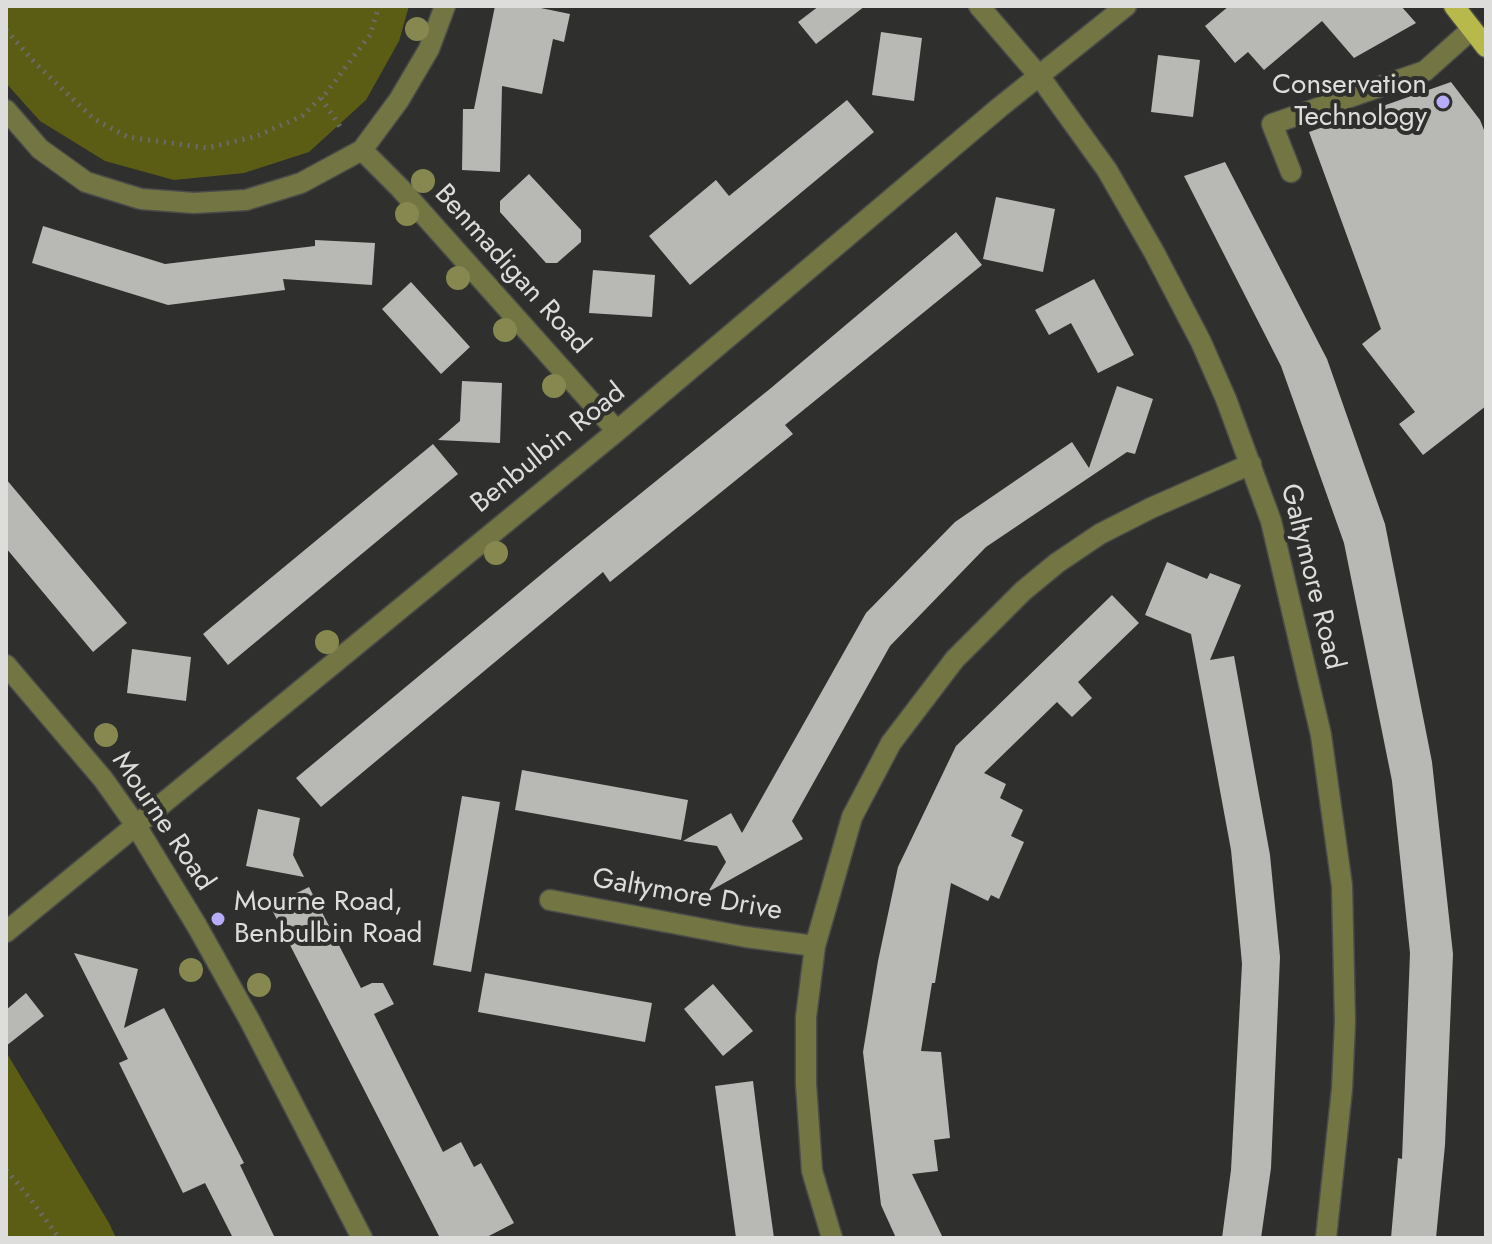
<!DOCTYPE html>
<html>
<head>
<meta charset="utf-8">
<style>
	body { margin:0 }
	#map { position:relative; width:1492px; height:1244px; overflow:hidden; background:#2f302d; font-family:Jost,sans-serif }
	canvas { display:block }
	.frame { position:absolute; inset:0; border:8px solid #dddddb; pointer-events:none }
</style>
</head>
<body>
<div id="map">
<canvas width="1492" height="1244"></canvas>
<div class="frame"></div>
</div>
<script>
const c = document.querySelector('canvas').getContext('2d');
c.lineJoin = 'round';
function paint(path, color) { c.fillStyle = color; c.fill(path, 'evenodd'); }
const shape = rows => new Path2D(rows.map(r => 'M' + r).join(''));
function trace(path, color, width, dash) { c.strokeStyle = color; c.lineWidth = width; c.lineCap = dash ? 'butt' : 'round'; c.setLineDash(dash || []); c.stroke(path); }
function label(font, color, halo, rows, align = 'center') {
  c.font = font + ' Jost,sans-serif'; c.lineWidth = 8; c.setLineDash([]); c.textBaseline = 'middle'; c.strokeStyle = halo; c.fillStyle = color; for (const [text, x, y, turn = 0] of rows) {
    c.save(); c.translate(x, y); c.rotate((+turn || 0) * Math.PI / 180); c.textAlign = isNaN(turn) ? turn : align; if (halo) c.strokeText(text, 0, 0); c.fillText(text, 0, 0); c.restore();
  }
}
paint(shape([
	[6,6,409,6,399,41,366,100,309,152,244,173,174,180,105,161,40,121,6,83],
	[6,1052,109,1223,116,1238,6,1238]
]), '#5c5d15');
paint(shape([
	[495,6,531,6,570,14,564,42,553,39,542,94,502,86,500,172,462,170,463,109,474,109],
	[819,6,865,6,816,44,798,22],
	[1229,6,1401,6,1416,23,1354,58,1322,21,1264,70,1248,52,1235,63,1205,26],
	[881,32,922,38,914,101,872,95],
	[1158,55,1200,60,1193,117,1151,112],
	[1451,82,1480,120,1486,135,1486,406,1423,455,1399,424,1415,412,1362,344,1381,329,1309,132],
	[847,100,874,132,690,285,649,236,716,180,729,196],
	[1225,162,1327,359,1385,524,1432,762,1453,954,1445,1145,1436,1238,1391,1238,1398,1158,1402,1159,1410,953,1392,781,1344,543,1281,366,1184,176],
	[529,174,581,230,581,242,557,263,546,263,500,212,500,201],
	[996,197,1055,209,1043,272,983,259],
	[43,226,165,264,315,246,315,240,375,243,372,285,283,279,285,290,168,305,32,263],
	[956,232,982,265,785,425,793,434,610,582,603,572,321,807,296,778,567,553,771,388],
	[593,270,655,275,652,317,589,313],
	[1094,279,1134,355,1098,373,1071,323,1049,335,1035,310],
	[411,282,470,347,441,374,382,309],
	[462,381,502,383,500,443,438,440,460,421],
	[1117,386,1153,399,1135,454,1127,452,986,547,890,646,792,821,803,839,708,892,726,862,717,846,683,841,731,813,742,833,866,613,955,522,1072,442,1089,468],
	[433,444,458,474,228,665,203,634],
	[6,479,127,623,93,652,6,548],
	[1167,562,1207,579,1210,573,1241,585,1210,660,1234,656,1270,855,1280,957,1271,1168,1261,1238,1222,1238,1231,1170,1242,964,1239,931,1231,850,1191,634,1145,615],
	[1112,595,1139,623,1078,682,1092,698,1072,717,1057,702,984,773,1006,784,1000,798,1023,810,1011,836,1024,842,999,899,991,895,988,901,951,883,935,983,932,983,921,1051,941,1052,950,1138,934,1140,938,1171,912,1174,943,1238,896,1238,881,1205,863,1052,878,961,898,867,956,746],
	[132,649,191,657,186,701,127,693],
	[522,770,688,800,681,840,515,810],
	[462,796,500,802,471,972,433,965],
	[258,809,300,818,293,855,304,877,246,866],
	[309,887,361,988,372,983,383,983,394,1004,374,1014,443,1152,461,1142,474,1167,481,1163,514,1223,485,1238,440,1238,270,906],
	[74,953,138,969,124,1028,164,1008,244,1163,240,1165,275,1238,233,1238,205,1183,183,1193,119,1063,128,1059],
	[485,973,652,1003,645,1042,478,1012],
	[713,984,753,1031,723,1056,684,1009],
	[26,993,44,1016,6,1046,6,1010],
	[753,1081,760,1137,774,1238,736,1238,715,1086]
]), '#b8b8b5');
const minor = shape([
	[979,6,1040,77,1107,170,1154,252,1201,342,1226,399,1271,521,1321,735,1342,886,1345,1022,1342,1089,1326,1238],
	[6,110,40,149,86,182,141,199,194,203,246,200,301,183,362,150,399,100,429,49,445,6],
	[362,150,400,188,617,431],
	[1291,172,1272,124,1425,71,1472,29],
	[6,665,103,779,135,824,197,926,250,1021,362,1238],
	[550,900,746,937,815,946],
	[6,932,617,431,1000,107,1126,6],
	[832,1238,812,1171,806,1084,806,1017,815,946,852,817,891,743,955,659,1023,591,1057,563,1100,534,1151,508,1251,464]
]);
const major = shape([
	[1454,6,1486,47]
]);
trace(minor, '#4b4c49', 23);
trace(major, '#4b4c49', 23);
trace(shape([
	[6,30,36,64,94,119,128,137,207,148,257,136,302,116,326,93,370,35,379,6],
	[321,98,343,131],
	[6,1170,29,1197,59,1238]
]), '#6b6b69', 5, [2, 6]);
trace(minor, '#737543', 20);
trace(major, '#b7b94b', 20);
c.fillStyle = '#86884f';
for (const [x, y] of [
	[417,29],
	[423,181],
	[407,214],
	[458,278],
	[505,330],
	[554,386],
	[496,553],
	[327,642],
	[106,735],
	[191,970],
	[259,985]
]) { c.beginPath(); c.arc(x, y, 12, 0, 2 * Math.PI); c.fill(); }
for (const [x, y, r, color] of [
	[1443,102,8,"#b6acf8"],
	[218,919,8,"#b6acf8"]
]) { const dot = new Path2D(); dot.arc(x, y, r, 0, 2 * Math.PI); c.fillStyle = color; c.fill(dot); trace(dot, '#2f302d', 3); }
label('28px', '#dddddb', '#2f302d', [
	["Conservation",1427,86],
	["Technology",1427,118],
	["Mourne Road,",234,903,"left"],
	["Benbulbin Road",234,935,"left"]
], 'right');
label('28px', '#dddddb', '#2f302d', [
	["Benmadigan Road",511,270,48],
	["Benbulbin Road",549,449,-39],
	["Galtymore Road",1311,577,76],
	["Mourne Road",162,822,56],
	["Galtymore Drive",687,896,10]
]);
</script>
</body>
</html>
